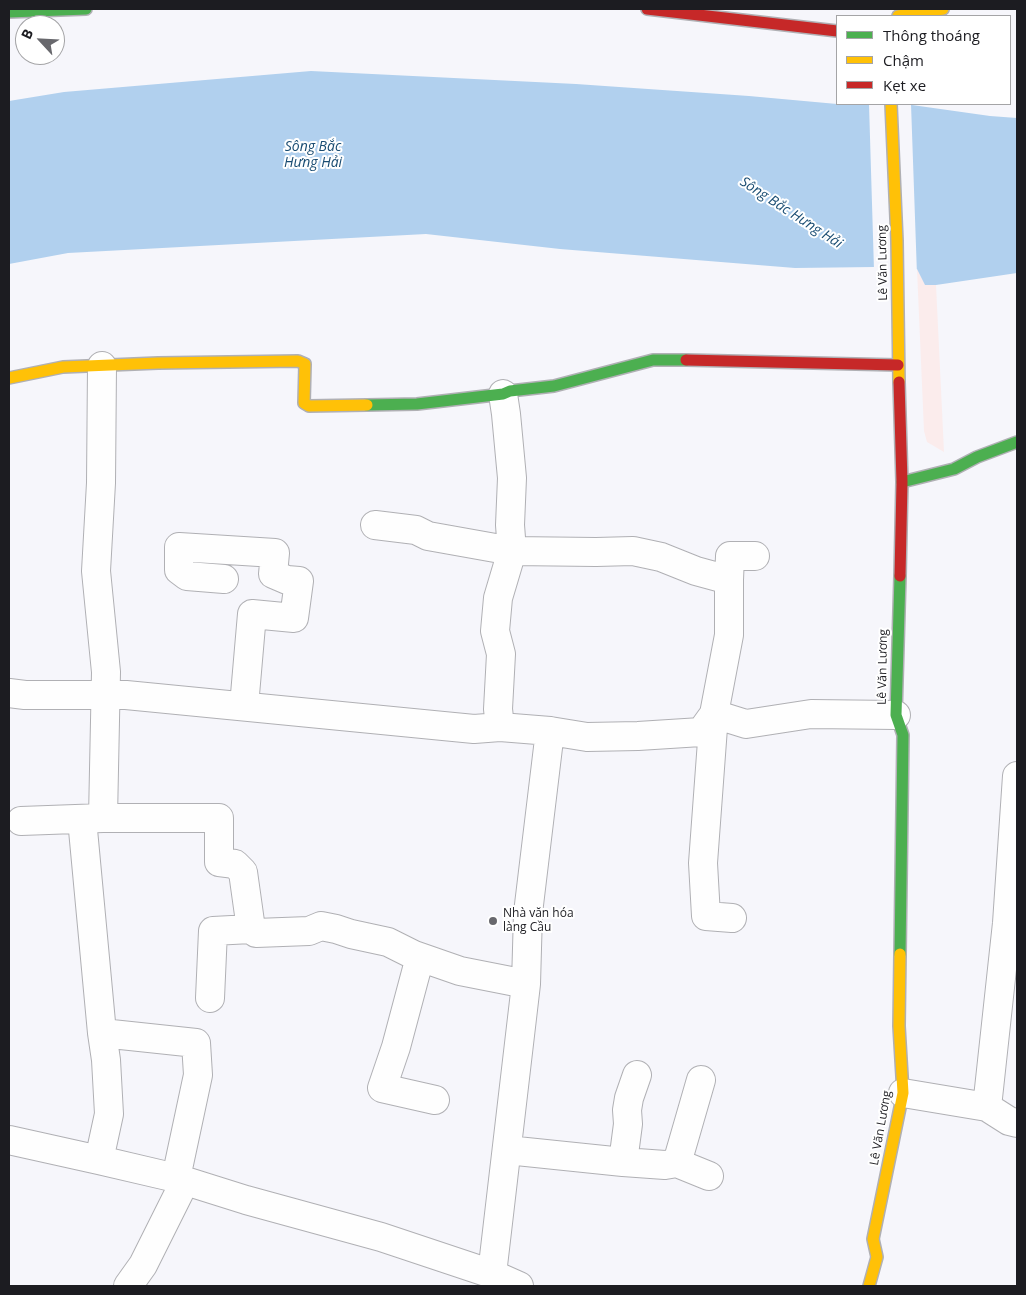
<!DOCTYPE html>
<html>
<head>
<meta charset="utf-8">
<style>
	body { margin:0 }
	#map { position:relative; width:1026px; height:1295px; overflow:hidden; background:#f6f6fb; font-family:"Open Sans",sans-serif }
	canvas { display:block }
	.frame { position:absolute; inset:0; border:10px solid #1c1c21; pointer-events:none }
	.legend { position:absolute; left:836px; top:15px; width:175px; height:90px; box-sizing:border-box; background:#fff; border:1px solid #a4a4a6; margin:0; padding:6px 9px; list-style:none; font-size:15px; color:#1c1c21 }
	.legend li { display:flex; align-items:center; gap:10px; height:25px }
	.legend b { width:25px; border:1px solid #a4a4a6 }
	.north { position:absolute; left:15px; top:15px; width:50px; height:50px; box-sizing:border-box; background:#fff; border:1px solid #a4a4a6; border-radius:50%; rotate:295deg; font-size:14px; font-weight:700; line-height:20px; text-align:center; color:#1c1c21 }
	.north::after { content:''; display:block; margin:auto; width:18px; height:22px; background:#68686d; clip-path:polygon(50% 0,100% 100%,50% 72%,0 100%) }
</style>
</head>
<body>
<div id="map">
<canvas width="1026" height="1295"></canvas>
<div class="frame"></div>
<ul class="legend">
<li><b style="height:6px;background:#4caf50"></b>Thông thoáng</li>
<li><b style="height:6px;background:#ffc107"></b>Chậm</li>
<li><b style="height:6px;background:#c62828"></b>Kẹt xe</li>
</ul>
<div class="north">B</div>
</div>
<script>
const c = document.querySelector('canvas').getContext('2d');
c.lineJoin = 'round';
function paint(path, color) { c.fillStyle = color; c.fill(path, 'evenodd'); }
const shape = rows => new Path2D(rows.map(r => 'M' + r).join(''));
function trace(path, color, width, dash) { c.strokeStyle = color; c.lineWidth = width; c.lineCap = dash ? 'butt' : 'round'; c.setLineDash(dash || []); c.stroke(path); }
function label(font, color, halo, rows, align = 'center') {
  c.font = font + ' "Open Sans",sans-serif'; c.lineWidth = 4; c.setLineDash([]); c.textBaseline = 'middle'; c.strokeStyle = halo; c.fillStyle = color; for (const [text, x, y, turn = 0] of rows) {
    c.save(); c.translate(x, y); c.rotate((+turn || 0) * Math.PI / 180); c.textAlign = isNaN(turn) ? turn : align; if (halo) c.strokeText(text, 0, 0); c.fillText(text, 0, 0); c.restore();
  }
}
paint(shape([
	[917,269,925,285,936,285,944,452,927,442,924,431]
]), '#fbecec');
paint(shape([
	[311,71,576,84,749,96,837,104,883,105,912,105,990,116,1017,118,1017,273,936,285,925,285,917,269,874,267,795,268,560,249,426,234,68,253,9,264,9,101,64,92]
]), '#b1d0ee');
paint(shape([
	[869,104,911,104,917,275,915,271,874,270]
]), '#f6f6fb');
const street = shape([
	[102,366,101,483,96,571,106,672,103,818],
	[375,525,416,530,428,536,512,551,596,552,633,551,661,557,696,571,729,580,729,635,714,714,703,863,706,916,732,918],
	[224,579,187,576,179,570,179,547,275,553,273,574,287,580,299,581,294,618,252,614,244,706],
	[729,580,730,556,755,556],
	[9,693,25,695,126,695,474,729,500,727,550,731,587,737,638,736,701,732,714,714,746,724,811,714,896,715],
	[500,727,498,709,501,654,495,631,498,598,512,551,510,525,512,478,506,414,503,394],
	[82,819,102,1033,106,1060,109,1114,99,1160],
	[21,821,103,818,219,818,219,862,235,864,243,872,251,929,256,933,309,931,321,926,336,929,351,934,388,942,414,955,460,971,526,984],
	[420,957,396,1047,382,1088,435,1100],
	[210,998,213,931,251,929],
	[102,1033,196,1043,198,1075,176,1178],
	[903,1093,987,1107,1009,1121,1017,1123],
	[987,1107,1007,923,1017,776],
	[9,1140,99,1160,176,1178,246,1200,381,1237,492,1274,519,1286],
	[507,1150,623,1162,665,1165,677,1163,701,1080],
	[623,1162,628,1124,627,1110,629,1098,637,1075],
	[677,1163,709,1176],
	[492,1274,526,984,528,913,550,731],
	[128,1286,143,1265,185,1181]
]);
const fast = shape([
	[9,12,86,9],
	[367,405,417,404,503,394,510,391,554,386,653,360,686,360],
	[902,482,954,469,977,457,1017,442],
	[900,576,896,715,903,735,900,954]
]);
const slow = shape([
	[898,16,943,9],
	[891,104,897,241,899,382],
	[9,378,63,367,158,363,298,361,305,364,304,403,309,406,367,405],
	[869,1286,877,1257,873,1239,903,1093,899,1026,900,954]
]);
const jam = shape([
	[647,9,837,31],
	[686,360,898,365],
	[899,382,902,482,900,576]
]);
trace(street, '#b0b0b4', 30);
trace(fast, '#b0b0b4', 14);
trace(slow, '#b0b0b4', 14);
trace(jam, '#b0b0b4', 14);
trace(street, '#fefefe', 28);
trace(fast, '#4caf50', 11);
trace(slow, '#ffc107', 11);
trace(jam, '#c62828', 11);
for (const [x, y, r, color] of [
	[493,921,5,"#68686d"]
]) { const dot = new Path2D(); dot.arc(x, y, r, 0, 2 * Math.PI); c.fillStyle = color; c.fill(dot); trace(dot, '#fff', 2); }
label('12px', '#1c1c21', '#fff', [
	["Lê Văn Lương",883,263,-91],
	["Lê Văn Lương",883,667,-89],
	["Lê Văn Lương",881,1128,-80]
]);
label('12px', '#1c1c21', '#fff', [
	["Nhà văn hóa",503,914],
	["làng Cầu",503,928]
], 'left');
label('italic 14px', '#194c72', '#fff', [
	["Sông Bắc",313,147],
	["Hưng Hải",313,163],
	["Sông Bắc Hưng Hải",791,213,33]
]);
</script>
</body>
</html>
